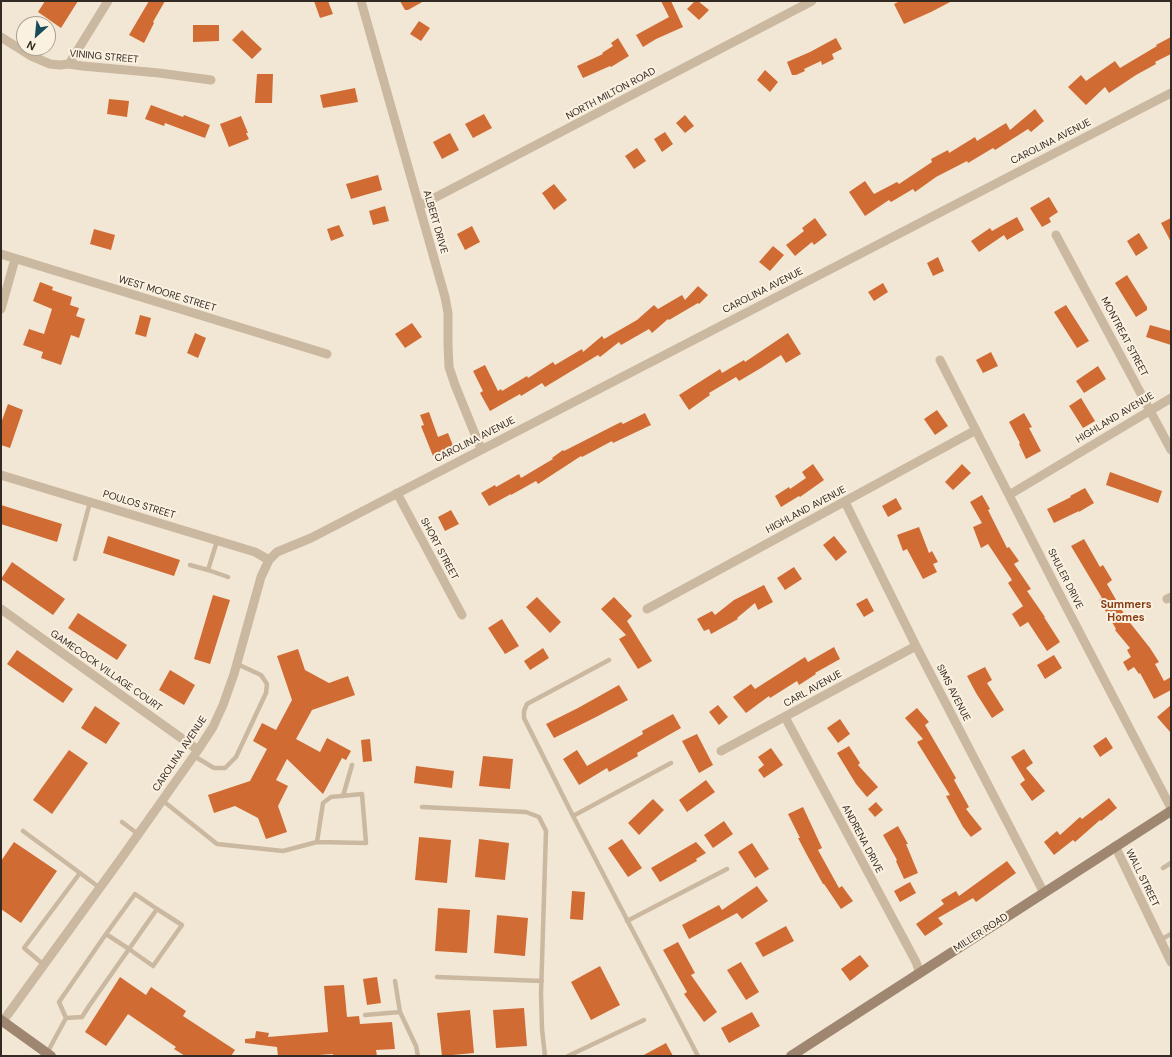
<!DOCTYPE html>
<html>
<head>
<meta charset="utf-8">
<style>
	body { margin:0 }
	#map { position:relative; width:1172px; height:1057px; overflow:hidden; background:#f2e7d4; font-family:"DM Sans",sans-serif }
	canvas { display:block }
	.frame { position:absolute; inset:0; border:2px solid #342a24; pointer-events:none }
	.north { position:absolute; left:16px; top:16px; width:40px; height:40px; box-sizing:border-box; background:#faf1e0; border:1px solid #aba195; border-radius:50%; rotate:207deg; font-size:11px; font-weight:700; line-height:16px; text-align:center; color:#342a24 }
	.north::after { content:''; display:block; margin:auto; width:14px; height:18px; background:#174c58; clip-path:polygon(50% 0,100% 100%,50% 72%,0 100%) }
</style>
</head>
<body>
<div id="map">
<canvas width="1172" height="1057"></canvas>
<div class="frame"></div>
<div class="north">N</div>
</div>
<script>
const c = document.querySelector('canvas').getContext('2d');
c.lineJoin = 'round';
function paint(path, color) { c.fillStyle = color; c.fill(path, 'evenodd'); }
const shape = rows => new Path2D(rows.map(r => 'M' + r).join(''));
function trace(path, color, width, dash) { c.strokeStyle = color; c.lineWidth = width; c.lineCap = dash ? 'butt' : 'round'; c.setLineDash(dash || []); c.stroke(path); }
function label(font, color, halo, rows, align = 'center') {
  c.font = font + ' "DM Sans",sans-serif'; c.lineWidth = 4; c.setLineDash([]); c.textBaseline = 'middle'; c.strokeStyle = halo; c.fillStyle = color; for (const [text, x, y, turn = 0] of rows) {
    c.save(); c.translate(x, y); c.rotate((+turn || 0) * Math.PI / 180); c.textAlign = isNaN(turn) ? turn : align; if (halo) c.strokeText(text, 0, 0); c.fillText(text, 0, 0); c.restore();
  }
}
paint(shape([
	[45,1,78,1,61,28,38,12],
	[149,1,165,1,153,22,154,23,144,43,129,35],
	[314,1,328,1,333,14,320,18],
	[400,1,424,1,408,10,405,10],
	[661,1,671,1,683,27,656,39,643,47,636,35,669,17],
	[695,1,698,1,709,10,699,20,687,9],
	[900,1,952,1,931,12,904,24,894,4],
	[419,21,430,28,421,41,410,34],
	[193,25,219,25,219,41,193,42],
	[242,30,262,49,252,59,232,40],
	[1171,37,1171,54,1155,62,1156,64,1136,75,1109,93,1105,87,1086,105,1068,87,1081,75,1086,81,1115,61,1120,68,1157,46,1156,45],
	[618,38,629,56,611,67,610,66,583,78,577,66,603,54,602,53,613,46,611,43],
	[836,38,842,49,832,54,834,59,822,65,821,61,804,69,805,71,796,75,792,75,787,62,810,52],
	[765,70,778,82,770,92,757,80],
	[257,74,273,74,272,103,255,103],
	[355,88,358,102,323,108,320,95],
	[109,99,129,101,127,117,107,114],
	[151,105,183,117,184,115,210,125,205,138,165,123,164,126,145,119],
	[1035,109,1044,121,1031,132,1028,129,995,150,993,148,968,163,967,161,936,177,915,192,913,189,891,202,889,200,865,216,849,192,865,181,874,194,897,182,899,184,932,162,931,159,948,150,949,153,975,137,977,141,1006,123,1010,130],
	[484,114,492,128,473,138,465,124],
	[685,115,694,126,685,133,676,123],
	[241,116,248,133,246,133,249,139,229,147,220,124],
	[665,132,673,144,662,152,654,139],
	[450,133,459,150,442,159,433,142],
	[637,148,646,161,634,169,625,156],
	[378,175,382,190,351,199,346,184],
	[554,184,567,200,554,210,542,193],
	[1049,197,1058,212,1049,218,1051,222,1042,227,1030,208],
	[385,206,389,221,373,225,369,211],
	[1017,217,1024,230,1007,240,1004,235,979,252,971,241,990,228,992,231],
	[815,218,827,235,814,245,812,242,795,256,786,245,804,231,802,228],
	[1171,218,1171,242,1161,223],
	[339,225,344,236,331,241,327,229],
	[472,226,480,242,465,250,457,234],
	[94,229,115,235,111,250,90,244],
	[1139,233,1148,248,1136,256,1127,241],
	[773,246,784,255,770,271,759,262],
	[938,257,944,271,933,276,927,263],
	[1127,275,1147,307,1147,310,1136,317,1115,283],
	[40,282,53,287,52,290,72,297,70,305,79,308,76,316,85,319,79,338,71,335,61,365,41,358,43,352,23,345,29,329,44,334,52,309,33,301],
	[883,283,888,292,874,301,868,292],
	[698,286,708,295,699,304,698,303,669,320,668,319,652,333,649,329,621,345,619,342,600,357,598,355,545,387,542,383,521,396,520,394,490,411,480,393,483,391,473,371,485,365,498,391,501,389,502,391,527,376,528,378,553,362,555,365,582,349,583,352,602,336,604,339,637,320,654,305,658,309,682,295,685,300],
	[1066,305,1089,341,1077,348,1054,312],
	[140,315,151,318,146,337,135,334],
	[412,323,422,337,405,348,395,334],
	[1150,325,1171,331,1171,345,1146,337],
	[195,333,206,338,198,358,187,353],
	[788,333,801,354,786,363,781,355,761,368,739,381,736,377,709,393,710,395,689,410,679,395,720,369,722,373,744,360,745,362],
	[991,352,998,366,983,373,976,360],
	[1098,366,1106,379,1084,393,1076,381],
	[1081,398,1095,421,1083,428,1069,406],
	[8,404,23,410,10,448,1,445,1,423],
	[937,410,948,426,935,435,924,419],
	[429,412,438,437,448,433,454,448,433,456,421,426,424,425,420,415],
	[645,413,651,425,613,443,612,441,582,457,581,456,538,484,536,481,511,495,511,494,489,506,481,493,495,485,496,487,519,474,521,478,553,459,552,458,563,450,564,451,621,422,623,424],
	[1024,413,1032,427,1029,428,1041,451,1026,459,1019,444,1020,443,1009,422],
	[813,464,824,480,800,497,799,496,781,507,775,496,789,487,790,489,806,478,802,472],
	[962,464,971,473,953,490,945,482],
	[1110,472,1162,491,1158,503,1106,485],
	[1085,488,1094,503,1079,512,1079,511,1054,523,1047,509,1071,497,1070,496],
	[982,495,990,509,988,510,1007,548,1009,547,1019,561,1014,564,1031,589,1027,591,1045,617,1044,617,1060,642,1047,651,1028,622,1020,627,1012,614,1023,606,1008,583,1012,580,988,544,981,548,973,527,982,523,970,502],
	[896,498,902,509,888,517,882,506],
	[1,505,62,524,57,542,1,524],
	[451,510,459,524,445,531,438,517],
	[919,527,929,553,932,551,938,562,933,564,937,572,923,579,907,549,903,551,897,535],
	[108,536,180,560,174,576,103,553],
	[834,536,847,552,836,561,823,545],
	[1084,539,1100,567,1103,565,1112,580,1107,584,1127,619,1150,648,1159,662,1155,664,1164,681,1171,677,1171,690,1154,699,1140,673,1139,674,1134,667,1128,671,1123,662,1131,657,1127,650,1130,648,1115,630,1116,629,1099,600,1102,598,1071,546],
	[12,562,65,599,53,615,1,579],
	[794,567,802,579,785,590,777,578],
	[764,585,773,602,758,610,755,603,737,618,738,619,711,634,709,629,704,631,697,619,712,611,715,615,734,600],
	[213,595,230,600,210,664,194,659],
	[537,597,561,622,550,633,526,607],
	[614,597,632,616,627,621,652,661,638,669,619,639,626,635,601,609],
	[867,598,874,611,864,617,856,604],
	[78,613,127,645,117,660,68,628],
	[502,619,519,646,505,654,488,628],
	[834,647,840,659,815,673,816,674,799,685,797,681,770,698,769,696,746,713,733,697,751,684,755,689,805,657,808,662],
	[543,648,549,658,530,670,524,661],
	[298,649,305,670,329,683,348,676,355,695,312,710,296,739,320,752,327,738,351,751,346,760,342,758,323,794,287,759,276,780,288,786,278,806,287,832,266,839,258,818,235,806,214,813,208,795,250,781,267,749,253,741,262,723,276,730,292,700,277,656],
	[17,650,73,689,63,703,7,664],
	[1054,655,1062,668,1045,679,1037,665],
	[985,667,992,680,987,683,1004,710,992,718,976,693,967,676],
	[170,670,195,685,184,705,159,690],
	[619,685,628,700,596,717,554,738,546,724,578,708],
	[718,705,728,717,719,725,709,712],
	[1171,705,1171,733,1157,717],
	[95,706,120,723,106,744,81,728],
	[917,708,929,722,925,725,956,778,954,780,969,807,966,809,982,829,971,837,963,827,946,796,950,795,917,742,923,739,905,718],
	[673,714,681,728,637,753,638,756,609,772,607,768,579,785,563,759,577,750,587,766,643,734,642,731],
	[840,719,850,734,838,743,827,728],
	[697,734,713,765,699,773,682,741],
	[1106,737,1113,748,1100,757,1093,746],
	[370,739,372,761,363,762,361,740],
	[849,746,860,763,858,765,878,787,867,797,856,784,837,753],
	[771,748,783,765,764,778,758,770,764,765,758,757],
	[1024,749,1033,763,1026,768,1045,791,1032,801,1020,784,1025,780,1011,757],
	[69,750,88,763,52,814,33,800],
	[483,756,513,759,510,789,479,786],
	[416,766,454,771,452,788,414,783],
	[706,780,715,792,687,812,679,800],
	[1109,798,1117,808,1101,821,1100,820,1075,842,1073,840,1054,855,1044,842,1057,831,1060,835,1080,817,1082,819],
	[653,799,664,810,639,835,628,823],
	[876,802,883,810,875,817,868,809],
	[803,807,822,848,818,850,839,888,842,886,853,901,841,909,824,884,823,884,807,855,798,838,800,838,788,814],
	[724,821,733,834,713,848,704,835],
	[898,826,908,844,906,844,918,873,904,879,896,861,897,860,883,835],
	[419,837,451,840,447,883,415,880],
	[479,839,509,843,505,880,475,877],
	[622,839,642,868,628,877,608,848],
	[14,842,57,871,21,923,1,909,1,861],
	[696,842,706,853,696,859,697,861,660,882,651,868],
	[752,843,769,869,755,878,738,852],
	[1007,861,1016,873,976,902,973,898,938,918,943,924,925,936,916,924,944,904,941,900,956,891,959,896],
	[910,882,916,893,900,902,894,891],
	[757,886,768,901,742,919,737,913,689,939,682,925,719,905,722,910],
	[572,891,585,892,583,920,570,919],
	[438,908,470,910,467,953,435,951],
	[497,915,528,918,525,956,494,953],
	[786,926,794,941,763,957,755,943],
	[678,942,695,973,691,975,717,1012,704,1022,684,994,687,992,663,950],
	[860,955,869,966,850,981,841,969],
	[741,962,759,992,746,1000,727,970],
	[600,966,620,1005,591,1020,571,982],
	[120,977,146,995,151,987,186,1011,183,1016,235,1050,231,1056,185,1056,174,1049,176,1047,128,1014,106,1046,85,1032],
	[377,977,381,1003,367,1005,363,979],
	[344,985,347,1017,359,1016,360,1024,392,1022,395,1049,376,1050,377,1056,333,1056,333,1054,305,1056,278,1056,277,1047,245,1043,245,1039,255,1038,256,1031,269,1033,268,1037,328,1032,324,986],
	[524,1008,527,1046,496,1048,493,1010],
	[470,1010,474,1053,442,1056,437,1013],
	[752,1012,760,1026,729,1043,721,1028],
	[666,1043,673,1056,642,1056]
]), '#d06b34');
trace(shape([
	[75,559,90,502],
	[190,565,208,570,228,577],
	[208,570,217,541],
	[194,756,214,768,225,768,236,757,266,693,267,684,261,675,237,664],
	[671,763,573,816,698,1056],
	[343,796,352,765],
	[162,800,217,844,283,851,317,842,366,843,362,794,331,797,323,803,317,842],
	[422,807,526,812,539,817,546,831,541,994,542,1029,545,1056],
	[573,816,524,718,524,711,527,704,609,660],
	[122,822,138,834],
	[23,831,80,873],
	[1163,868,1171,863],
	[627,921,727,869],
	[106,934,129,949,153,966,182,925,157,909,129,949,89,1006,82,1017,66,1018,59,1002,106,934,135,894,157,909],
	[1160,940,1171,934],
	[44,965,24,948,80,873,100,888],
	[437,977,542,981],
	[395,981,400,1012],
	[365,1015,400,1012,416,1046,418,1056],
	[47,1053,66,1018],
	[568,1056,644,1020]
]), '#cbb8a0', 4.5);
trace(shape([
	[361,1,445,297,448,313,448,345,449,367,455,385,481,449],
	[1,37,31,56,50,64,60,65,69,64,82,66,159,73,211,80],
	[69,64,108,1],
	[419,206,812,1],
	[1056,235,1171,450],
	[1,254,327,354],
	[1,309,15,259],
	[940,360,1059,593,1171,808],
	[1,475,255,552,269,560],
	[397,493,462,615],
	[1009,495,1171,398],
	[845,502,916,646,1044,893],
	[1167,599,1171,597],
	[1,609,58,650,198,750],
	[647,609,976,430],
	[785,717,916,962,920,973],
	[721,751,916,646],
	[1115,846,1171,962],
	[3,1021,120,860,198,750,213,727,223,705,234,674,261,577,269,560,277,552,311,538,1171,93]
]), '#cbb8a0', 9);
trace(shape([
	[1,1020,51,1056],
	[791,1056,1171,811]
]), '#9e8671', 10);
label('10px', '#342a24', '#faf1e0', [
	["VINING STREET",104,57,5],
	["NORTH MILTON ROAD",611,94,-28],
	["CAROLINA AVENUE",1051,142,-27],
	["ALBERT DRIVE",435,222,74],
	["CAROLINA AVENUE",763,291,-27],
	["WEST MOORE STREET",167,294,17],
	["MONTREAT STREET",1124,337,62],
	["HIGHLAND AVENUE",1115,418,-31],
	["CAROLINA AVENUE",475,440,-27],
	["POULOS STREET",139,505,17],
	["HIGHLAND AVENUE",806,510,-28],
	["SHORT STREET",439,549,62],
	["SHULER DRIVE",1065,579,63],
	["GAMECOCK VILLAGE COURT",106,671,35],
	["CARL AVENUE",813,689,-29],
	["SIMS AVENUE",953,693,63],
	["CAROLINA AVENUE",180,754,-56],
	["ANDRENA DRIVE",862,839,62],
	["WALL STREET",1142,878,64],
	["MILLER ROAD",981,933,-33]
]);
label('bold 11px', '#883e17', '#faf1e0', [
	["Summers",1126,605],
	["Homes",1126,618]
]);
</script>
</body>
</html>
